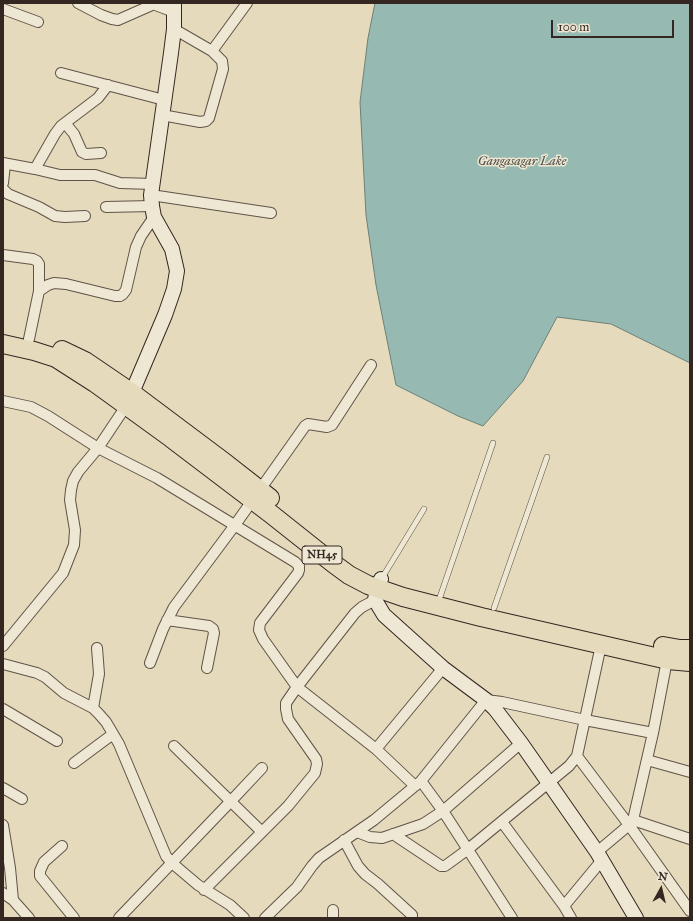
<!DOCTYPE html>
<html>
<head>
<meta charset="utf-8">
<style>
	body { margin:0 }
	#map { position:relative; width:693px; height:921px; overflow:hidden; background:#e5dabb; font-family:"IM FELL Great Primer",serif }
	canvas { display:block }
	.frame { position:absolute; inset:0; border:4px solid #342621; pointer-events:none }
	.north { position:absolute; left:641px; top:869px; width:40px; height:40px; -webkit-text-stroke:3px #eee7d3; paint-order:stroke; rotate:8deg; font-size:11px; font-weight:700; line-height:16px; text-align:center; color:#342621 }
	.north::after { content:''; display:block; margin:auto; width:14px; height:18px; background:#342621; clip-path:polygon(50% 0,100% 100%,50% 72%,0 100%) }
	.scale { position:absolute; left:551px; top:20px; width:123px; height:18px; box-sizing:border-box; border:2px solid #342621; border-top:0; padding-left:5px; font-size:12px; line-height:14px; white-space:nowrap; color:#342621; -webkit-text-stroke:3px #eee7d3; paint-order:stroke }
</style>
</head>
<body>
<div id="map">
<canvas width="693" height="921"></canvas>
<div class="frame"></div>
<div class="north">N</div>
<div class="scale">100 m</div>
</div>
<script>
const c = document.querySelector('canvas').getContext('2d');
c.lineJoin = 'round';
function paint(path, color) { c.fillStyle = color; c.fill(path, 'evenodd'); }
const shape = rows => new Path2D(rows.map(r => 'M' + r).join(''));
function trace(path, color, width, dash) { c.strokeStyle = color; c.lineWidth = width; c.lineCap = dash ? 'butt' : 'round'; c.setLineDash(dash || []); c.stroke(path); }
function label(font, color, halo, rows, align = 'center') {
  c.font = font + ' "IM FELL Great Primer",serif'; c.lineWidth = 3; c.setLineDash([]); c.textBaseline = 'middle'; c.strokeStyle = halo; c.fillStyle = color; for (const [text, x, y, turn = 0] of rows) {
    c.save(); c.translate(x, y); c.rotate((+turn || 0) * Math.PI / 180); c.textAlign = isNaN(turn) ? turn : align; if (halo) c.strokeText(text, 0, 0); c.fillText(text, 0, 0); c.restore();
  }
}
const water = shape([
	[375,3,690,3,690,363,611,324,557,317,523,381,483,426,458,416,396,385,376,285,366,215,360,102,368,38,375,3]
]);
paint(water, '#96bab1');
trace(water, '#6f7f77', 1);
const lane = shape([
	[382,578,424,509],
	[440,597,493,443],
	[494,608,547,457]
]);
const street = shape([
	[78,3,101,15,112,19,118,20,152,5],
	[150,3,174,12],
	[3,9,38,22],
	[212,51,247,3],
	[61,73,164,100],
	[162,115,200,122,206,121,209,118,223,69,222,61,212,51,174,29],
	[65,123,74,134,82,152,86,154,101,153],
	[3,163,35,169,60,175,95,175,120,183,153,184],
	[35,169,55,134,61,126,98,98,108,85],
	[3,183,5,164],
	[3,189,8,194,39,207,55,216,65,217,85,216],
	[151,195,271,213],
	[106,207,152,206],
	[3,255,33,259,37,261,39,264,39,291,29,339],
	[39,291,48,285,54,283,66,284,115,296,120,296,123,294,126,290,136,247,141,236,154,217],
	[3,401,31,407,48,416,98,448,157,478,295,562,299,566,299,570,298,573,260,623,259,630,263,639,297,687,376,749,415,786],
	[167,620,209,626,213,629,214,633,207,668],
	[3,646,63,573,74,545,75,530,70,500,71,490,73,481,78,472,98,448,126,406],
	[150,663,163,629,174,607,235,525,305,426,308,424,327,427,332,425,371,365],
	[3,664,37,673,45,677,64,693,93,708,99,714,106,722,119,744,166,856,172,863,198,885,230,905,244,918],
	[93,708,99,674,97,648],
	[3,709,57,741],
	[174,746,262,832],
	[376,749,443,668],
	[577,756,629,825,690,911],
	[647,760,690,772],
	[74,763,113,734],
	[421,781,443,811,512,918],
	[3,788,22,799],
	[633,820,690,839],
	[502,822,564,906,571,918],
	[3,825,10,868,13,900],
	[357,832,370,837,382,838,423,824,443,811,521,743],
	[393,834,441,866,445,866,467,850,569,766,577,756,601,645],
	[344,840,358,866,365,874,378,884,412,915,412,918],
	[62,846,44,862,40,871,40,876,74,918],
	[597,852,629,825,633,820,653,733,668,655],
	[204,890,288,806,315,773,317,764,316,759,288,719,286,709,286,703,297,687,355,613,362,607,375,600],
	[3,893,13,900,29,918],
	[564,906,602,860],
	[119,918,231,801,262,768],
	[265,918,297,887,312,866,319,858,374,820,421,781,486,700,502,702,585,720,653,733],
	[333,918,333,910]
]);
const secondary = shape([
	[128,402,165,315,174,289,177,271,172,249,154,217,152,206,151,195,171,53,174,29,174,3],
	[381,579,377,588,375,600,384,615,443,668,486,700,495,709,521,743,597,852,636,918]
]);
const highway = shape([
	[3,344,34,351,56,358,95,383,171,438,271,514,334,564,349,575,368,585,403,597,481,617,668,660,690,662],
	[62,350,85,361,132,393,224,462,270,498],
	[663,646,680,649,690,649]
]);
trace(lane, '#605348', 6);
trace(street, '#605348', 12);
trace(secondary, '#342621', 16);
trace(highway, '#342621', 20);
trace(lane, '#eee7d3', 5);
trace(street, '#eee7d3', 10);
trace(secondary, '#eee7d3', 14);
trace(highway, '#e5dabb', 18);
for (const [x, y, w] of [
	[322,555,40]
]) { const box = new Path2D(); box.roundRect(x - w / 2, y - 9, w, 18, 3); c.fillStyle = '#eee7d3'; c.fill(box); trace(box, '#342621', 1); }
label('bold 11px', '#342621', null, [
	["NH45",322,555]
]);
label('italic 13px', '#4c4b45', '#eee7d3', [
	["Gangasagar Lake",522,162]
]);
</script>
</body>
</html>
